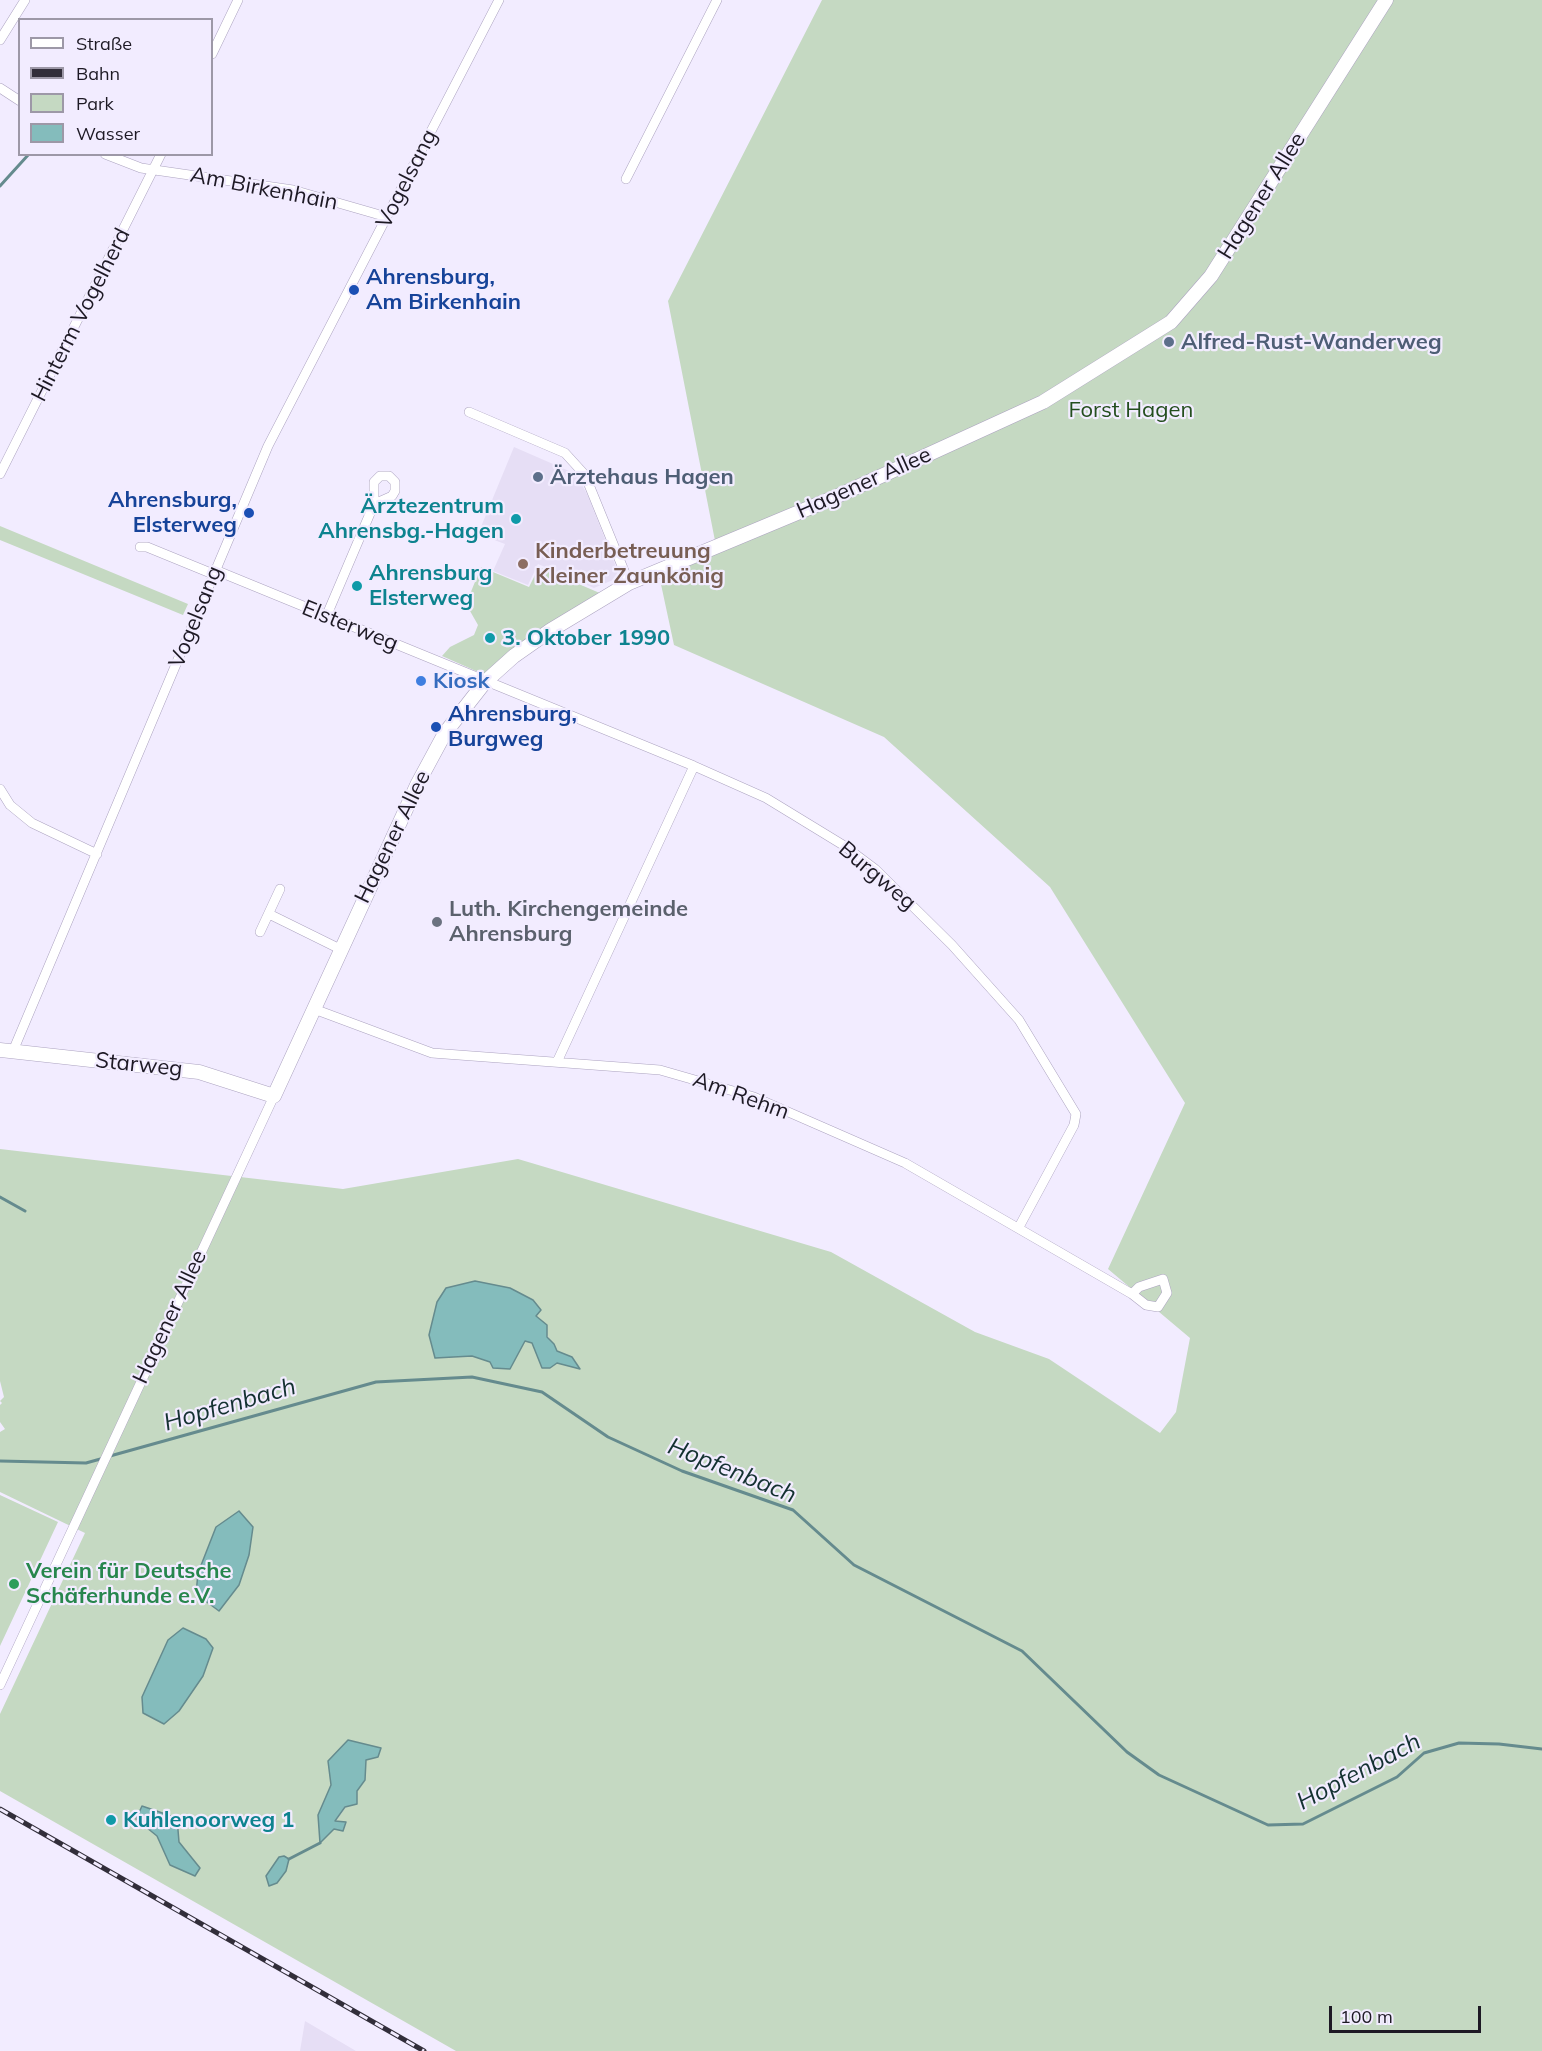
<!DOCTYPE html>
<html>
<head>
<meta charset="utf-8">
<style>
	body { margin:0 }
	#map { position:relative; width:1542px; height:2051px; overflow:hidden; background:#f2ecff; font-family:Mulish,sans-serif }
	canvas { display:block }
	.legend { position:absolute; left:18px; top:18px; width:195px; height:138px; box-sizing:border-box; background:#f2ecff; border:2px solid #9d98a7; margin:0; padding:8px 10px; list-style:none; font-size:18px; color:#1d1924 }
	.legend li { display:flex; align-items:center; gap:12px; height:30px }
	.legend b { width:30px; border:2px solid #9d98a7 }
	.scale { position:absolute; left:1329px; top:2006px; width:152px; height:27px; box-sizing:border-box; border:3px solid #1d1924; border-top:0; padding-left:8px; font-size:18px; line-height:21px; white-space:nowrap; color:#1d1924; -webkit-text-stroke:4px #f2ecff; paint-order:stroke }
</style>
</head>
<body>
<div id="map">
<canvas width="1542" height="2051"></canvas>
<ul class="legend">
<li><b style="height:8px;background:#fff"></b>Straße</li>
<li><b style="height:8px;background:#322e3a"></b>Bahn</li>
<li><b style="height:16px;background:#c5d9c2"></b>Park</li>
<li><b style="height:16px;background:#84bcbc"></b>Wasser</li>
</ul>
<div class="scale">100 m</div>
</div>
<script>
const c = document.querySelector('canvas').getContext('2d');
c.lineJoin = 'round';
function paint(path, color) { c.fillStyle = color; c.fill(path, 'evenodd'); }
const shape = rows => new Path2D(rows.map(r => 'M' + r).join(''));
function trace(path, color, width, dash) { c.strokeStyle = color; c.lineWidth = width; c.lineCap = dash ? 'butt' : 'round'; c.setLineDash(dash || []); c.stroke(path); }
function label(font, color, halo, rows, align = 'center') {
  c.font = font + ' Mulish,sans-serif'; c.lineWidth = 4.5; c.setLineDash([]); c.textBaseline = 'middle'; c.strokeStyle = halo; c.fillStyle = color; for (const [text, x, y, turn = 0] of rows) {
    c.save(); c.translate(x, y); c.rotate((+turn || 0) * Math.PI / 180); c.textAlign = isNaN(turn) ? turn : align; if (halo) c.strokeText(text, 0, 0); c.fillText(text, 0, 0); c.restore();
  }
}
paint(shape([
	[514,447,576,474,588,496,620,577,594,588,538,564,528,585,493,571,505,544,478,534],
	[305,2021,356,2051,300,2051]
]), '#e6def5');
paint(shape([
	[822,0,1542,0,1542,2051,456,2051,0,1791,0,1714,85,1533,0,1492,0,1432,5,1429,0,1422,0,1405,2,1403,0,1401,4,1397,0,1381,0,1149,343,1189,518,1159,831,1252,975,1332,1049,1359,1160,1433,1176,1412,1190,1338,1108,1269,1185,1103,1050,887,884,737,674,645,659,575,717,551,668,301],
	[475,1281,510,1288,535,1316,557,1351,572,1357,578,1368,557,1363,532,1343,525,1341,510,1369,493,1368,490,1362,472,1356],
	[381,1748,366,1760,365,1780,321,1842,318,1815,331,1785],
	[177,1818,179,1842,199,1868,170,1865,157,1836],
	[0,526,188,604,183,615,0,540],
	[481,567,529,587,539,567,602,594,485,675,442,656,450,647,474,635,478,625,466,604],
	[0,1495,58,1522,0,1646]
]), '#c5d9c2');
const water = shape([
	[475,1281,510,1288,533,1300,541,1310,536,1316,547,1325,547,1337,554,1344,557,1351,572,1357,580,1369,557,1363,550,1368,542,1368,532,1343,525,1341,510,1369,493,1368,490,1362,472,1356,435,1358,429,1335,437,1302,446,1288,475,1281],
	[239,1511,253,1527,249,1555,239,1585,219,1611,196,1594,198,1573,216,1527,239,1511],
	[183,1628,206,1639,213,1648,203,1676,179,1711,164,1724,143,1713,142,1697,168,1640,183,1628],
	[348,1740,381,1748,378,1757,366,1760,365,1780,357,1791,357,1804,345,1807,335,1821,346,1822,343,1831,334,1829,320,1843,318,1815,331,1785,328,1761,348,1740],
	[142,1806,177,1818,179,1842,200,1868,195,1876,170,1865,157,1836,136,1819,142,1806],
	[284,1856,289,1859,286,1871,277,1883,269,1886,266,1876,279,1857,284,1856]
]);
paint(water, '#84bcbc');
trace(water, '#658b8e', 1.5);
trace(shape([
	[0,186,29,154],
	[0,1197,25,1211],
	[110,1456,376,1382,472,1377,542,1392,608,1437,682,1471,793,1510,854,1565,1022,1651,1127,1752,1159,1775,1268,1825,1303,1824,1397,1777,1424,1753,1459,1743,1499,1744,1542,1749],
	[0,1461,86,1463,104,1458],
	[289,1859,320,1843]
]), '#658b8e', 3);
const street = shape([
	[0,40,25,0],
	[212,54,238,0],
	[0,88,20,101],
	[105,154,141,168,293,190,387,217],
	[626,179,717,0],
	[469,412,565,453,585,475,629,583],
	[0,474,161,154],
	[140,547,147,547,213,574],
	[215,570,694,766,766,798,843,845,875,869,952,945,1019,1020,1076,1114,1074,1125,1019,1227],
	[326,617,374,504,392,496,395,491,395,482,389,476,380,476,374,482,374,504],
	[0,789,10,805,32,823,97,854],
	[269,914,340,949],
	[260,932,280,889],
	[314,1009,432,1053,660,1070,754,1097,905,1163,1132,1294,1146,1305,1158,1307,1167,1293,1163,1279,1139,1287,1132,1294],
	[13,1051,268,446,499,0],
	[557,1062,694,766],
	[0,1685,274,1096]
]);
const secondary = shape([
	[0,1050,199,1072,274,1096,418,783,445,733,485,682,514,656,551,630,629,583,833,498,1043,402,1171,322,1211,276,1386,0]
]);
trace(street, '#aca3c0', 10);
trace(secondary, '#aca3c0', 15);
trace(street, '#fff', 9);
trace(secondary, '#fff', 14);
const rail = shape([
	[0,1809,424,2051]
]);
trace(rail, '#322e3a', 5);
trace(rail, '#f2ecff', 3, [9]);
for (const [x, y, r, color] of [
	[354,290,6,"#1a4fb4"],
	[1169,342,6,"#5c6f8a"],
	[538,477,6,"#5c6f8a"],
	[249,513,6,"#1a4fb4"],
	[516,519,6,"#0f9aa8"],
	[523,564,6,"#8d6e63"],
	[357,586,6,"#0f9aa8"],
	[490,638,6,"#0f9aa8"],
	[421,681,6,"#3f7fe0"],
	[436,727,6,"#1a4fb4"],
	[437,922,6,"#6b7280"],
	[14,1584,6,"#2e9e5b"],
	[111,1820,6,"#0f9aa8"]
]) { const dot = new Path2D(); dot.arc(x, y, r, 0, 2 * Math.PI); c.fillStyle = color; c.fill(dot); trace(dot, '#f2ecff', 2); }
label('22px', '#1d1924', '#f2ecff', [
	["Vogelsang",407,179,-63],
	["Am Birkenhain",264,189,11],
	["Hagener Allee",1262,196,-58],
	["Hinterm Vogelherd",81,315,-63],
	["Hagener Allee",864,483,-24],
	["Vogelsang",196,617,-68],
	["Elsterweg",350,626,22],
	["Hagener Allee",393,837,-64],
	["Burgweg",877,876,40],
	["Starweg",139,1065,6],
	["Am Rehm",741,1096,20],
	["Hagener Allee",170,1317,-65]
]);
label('bold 22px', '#164399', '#f2ecff', [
	["Ahrensburg,",366,277],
	["Am Birkenhain",366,302],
	["Ahrensburg,",237,500,"right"],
	["Elsterweg",237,525,"right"],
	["Ahrensburg,",448,714],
	["Burgweg",448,739]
], 'left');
label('bold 22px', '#4e5e75', '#f2ecff', [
	["Alfred-Rust-Wanderweg",1181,342],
	["Ärztehaus Hagen",550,477]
], 'left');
label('22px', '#244e1e', '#f2ecff', [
	["Forst Hagen",1131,410]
]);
label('bold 22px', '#0d838f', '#f2ecff', [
	["Ärztezentrum",504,506,"right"],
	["Ahrensbg.-Hagen",504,531,"right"],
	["Ahrensburg",369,573],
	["Elsterweg",369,598],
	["3. Oktober 1990",502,638],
	["Kuhlenoorweg 1",123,1820]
], 'left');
label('bold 22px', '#785e54', '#f2ecff', [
	["Kinderbetreuung",535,551],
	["Kleiner Zaunkönig",535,576]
], 'left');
label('bold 22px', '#366cbe', '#f2ecff', [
	["Kiosk",433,681]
], 'left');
label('bold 22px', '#5b616d', '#f2ecff', [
	["Luth. Kirchengemeinde",449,909],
	["Ahrensburg",449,934]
], 'left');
label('bold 22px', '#27864d', '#f2ecff', [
	["Verein für Deutsche",26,1571],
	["Schäferhunde e.V.",26,1596]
], 'left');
label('italic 24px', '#143131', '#f2ecff', [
	["Hopfenbach",230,1405,-16],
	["Hopfenbach",732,1471,22],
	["Hopfenbach",1359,1772,-28]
]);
</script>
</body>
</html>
